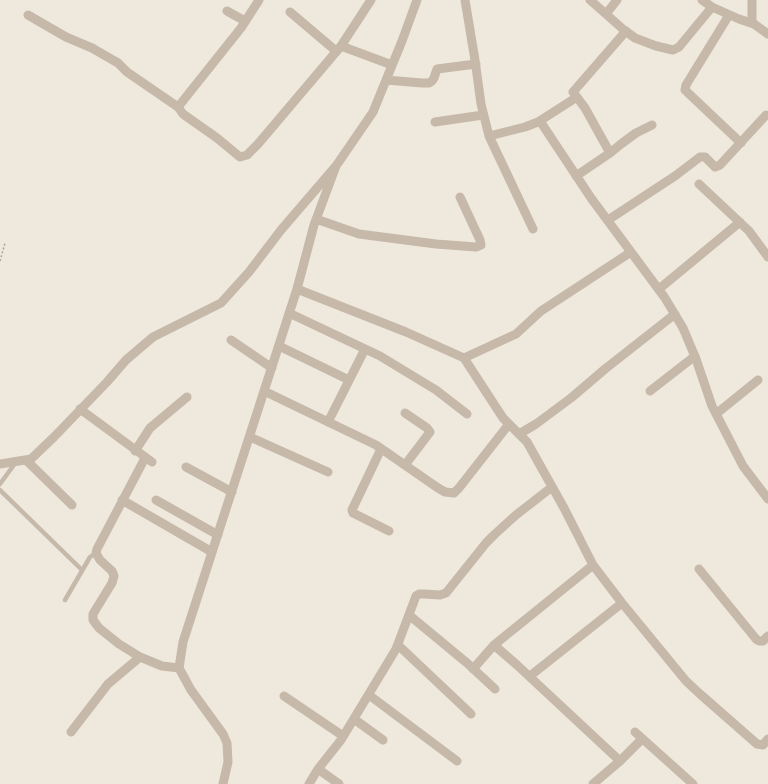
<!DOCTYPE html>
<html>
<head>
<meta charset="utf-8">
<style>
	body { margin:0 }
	canvas { display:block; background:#efe8dc }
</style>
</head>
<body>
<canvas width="768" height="784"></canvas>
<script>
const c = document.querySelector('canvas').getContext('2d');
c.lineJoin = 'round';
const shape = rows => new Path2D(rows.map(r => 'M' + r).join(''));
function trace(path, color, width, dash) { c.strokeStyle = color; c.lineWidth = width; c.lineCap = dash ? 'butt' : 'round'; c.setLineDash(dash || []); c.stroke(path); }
trace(shape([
	[0,261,5,243]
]), '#b2a493', 1.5, [2, 2]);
trace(shape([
	[0,484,16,462],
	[0,490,82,570],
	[65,600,90,557,96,553]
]), '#c6b9a9', 4.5);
trace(shape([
	[465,0,475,60,481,104,489,136,533,229],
	[590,0,624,30,635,38,656,46,673,50,679,47,712,7],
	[702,0,712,7,739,19,754,24],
	[752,0,752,21,754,24,768,34],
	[227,11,245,21],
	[290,12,336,51],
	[606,14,617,0],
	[28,15,66,37,92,48,118,63,127,72,178,107,183,114,217,138,240,157,247,155,258,144,341,46,371,0],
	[729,15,686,85,685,90,741,143],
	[341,46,392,65],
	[386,80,422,83,429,83,432,81,434,78,437,69,476,64],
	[178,107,241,28,259,0],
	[540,121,591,198,665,298,683,328,696,359,712,406,743,466,768,499],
	[435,122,483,115],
	[489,136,525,127,538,122,577,97],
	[610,153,585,108,573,92,626,31],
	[576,176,610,153,621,144,636,133,652,125],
	[699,184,749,231,768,257],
	[316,219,359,234,436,244,476,247,481,245,480,240,460,197],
	[608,220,675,176,700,157,705,157,715,167,720,165,766,115],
	[297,289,406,332,464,358,503,418,527,442,564,508,593,565,622,603,686,681,700,694,757,744,763,745,768,739],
	[659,289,740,222],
	[289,313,380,356,436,390,467,414],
	[231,340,272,368],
	[279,346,349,380],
	[464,358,516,334,541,311,631,252],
	[264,391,376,445,438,488,445,492,454,493,459,488,509,424],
	[650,391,695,356],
	[80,409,152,462],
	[405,413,427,428,430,432,405,465],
	[716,414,758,380],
	[328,422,365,349],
	[519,434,536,424,571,398,605,369,675,314],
	[250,437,328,472],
	[381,449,352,510,353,513,389,531],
	[135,451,150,428,187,397],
	[145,458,97,549,96,553,100,560,112,571,114,576,112,583,93,614,93,620,99,628,119,644,140,657,162,666,179,668],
	[26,460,72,505],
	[0,464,31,459,54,437,107,382,126,360,153,337,221,303,249,272,281,230,336,166,373,112,402,41,417,0],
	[186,467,232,492],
	[122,500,212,552],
	[156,500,218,535],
	[699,569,756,639,759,641,763,641,768,636],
	[409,615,467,663,495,689],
	[398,645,471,714],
	[494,645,517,665,620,761],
	[473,669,494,645,593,565],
	[530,676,622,603],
	[369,695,457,761],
	[284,696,343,736],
	[354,719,383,740],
	[71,732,108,684,140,657],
	[635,732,693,784],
	[318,769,339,784],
	[223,784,228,762,227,743,223,734,191,690,179,668,183,642,297,289,314,225,336,166],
	[309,784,318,769,341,740,396,649,416,596,419,594,424,594,440,595,446,593,486,543,495,534,516,515,552,487],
	[593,784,620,761,642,739]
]), '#c6b9a9', 9);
</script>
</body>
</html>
